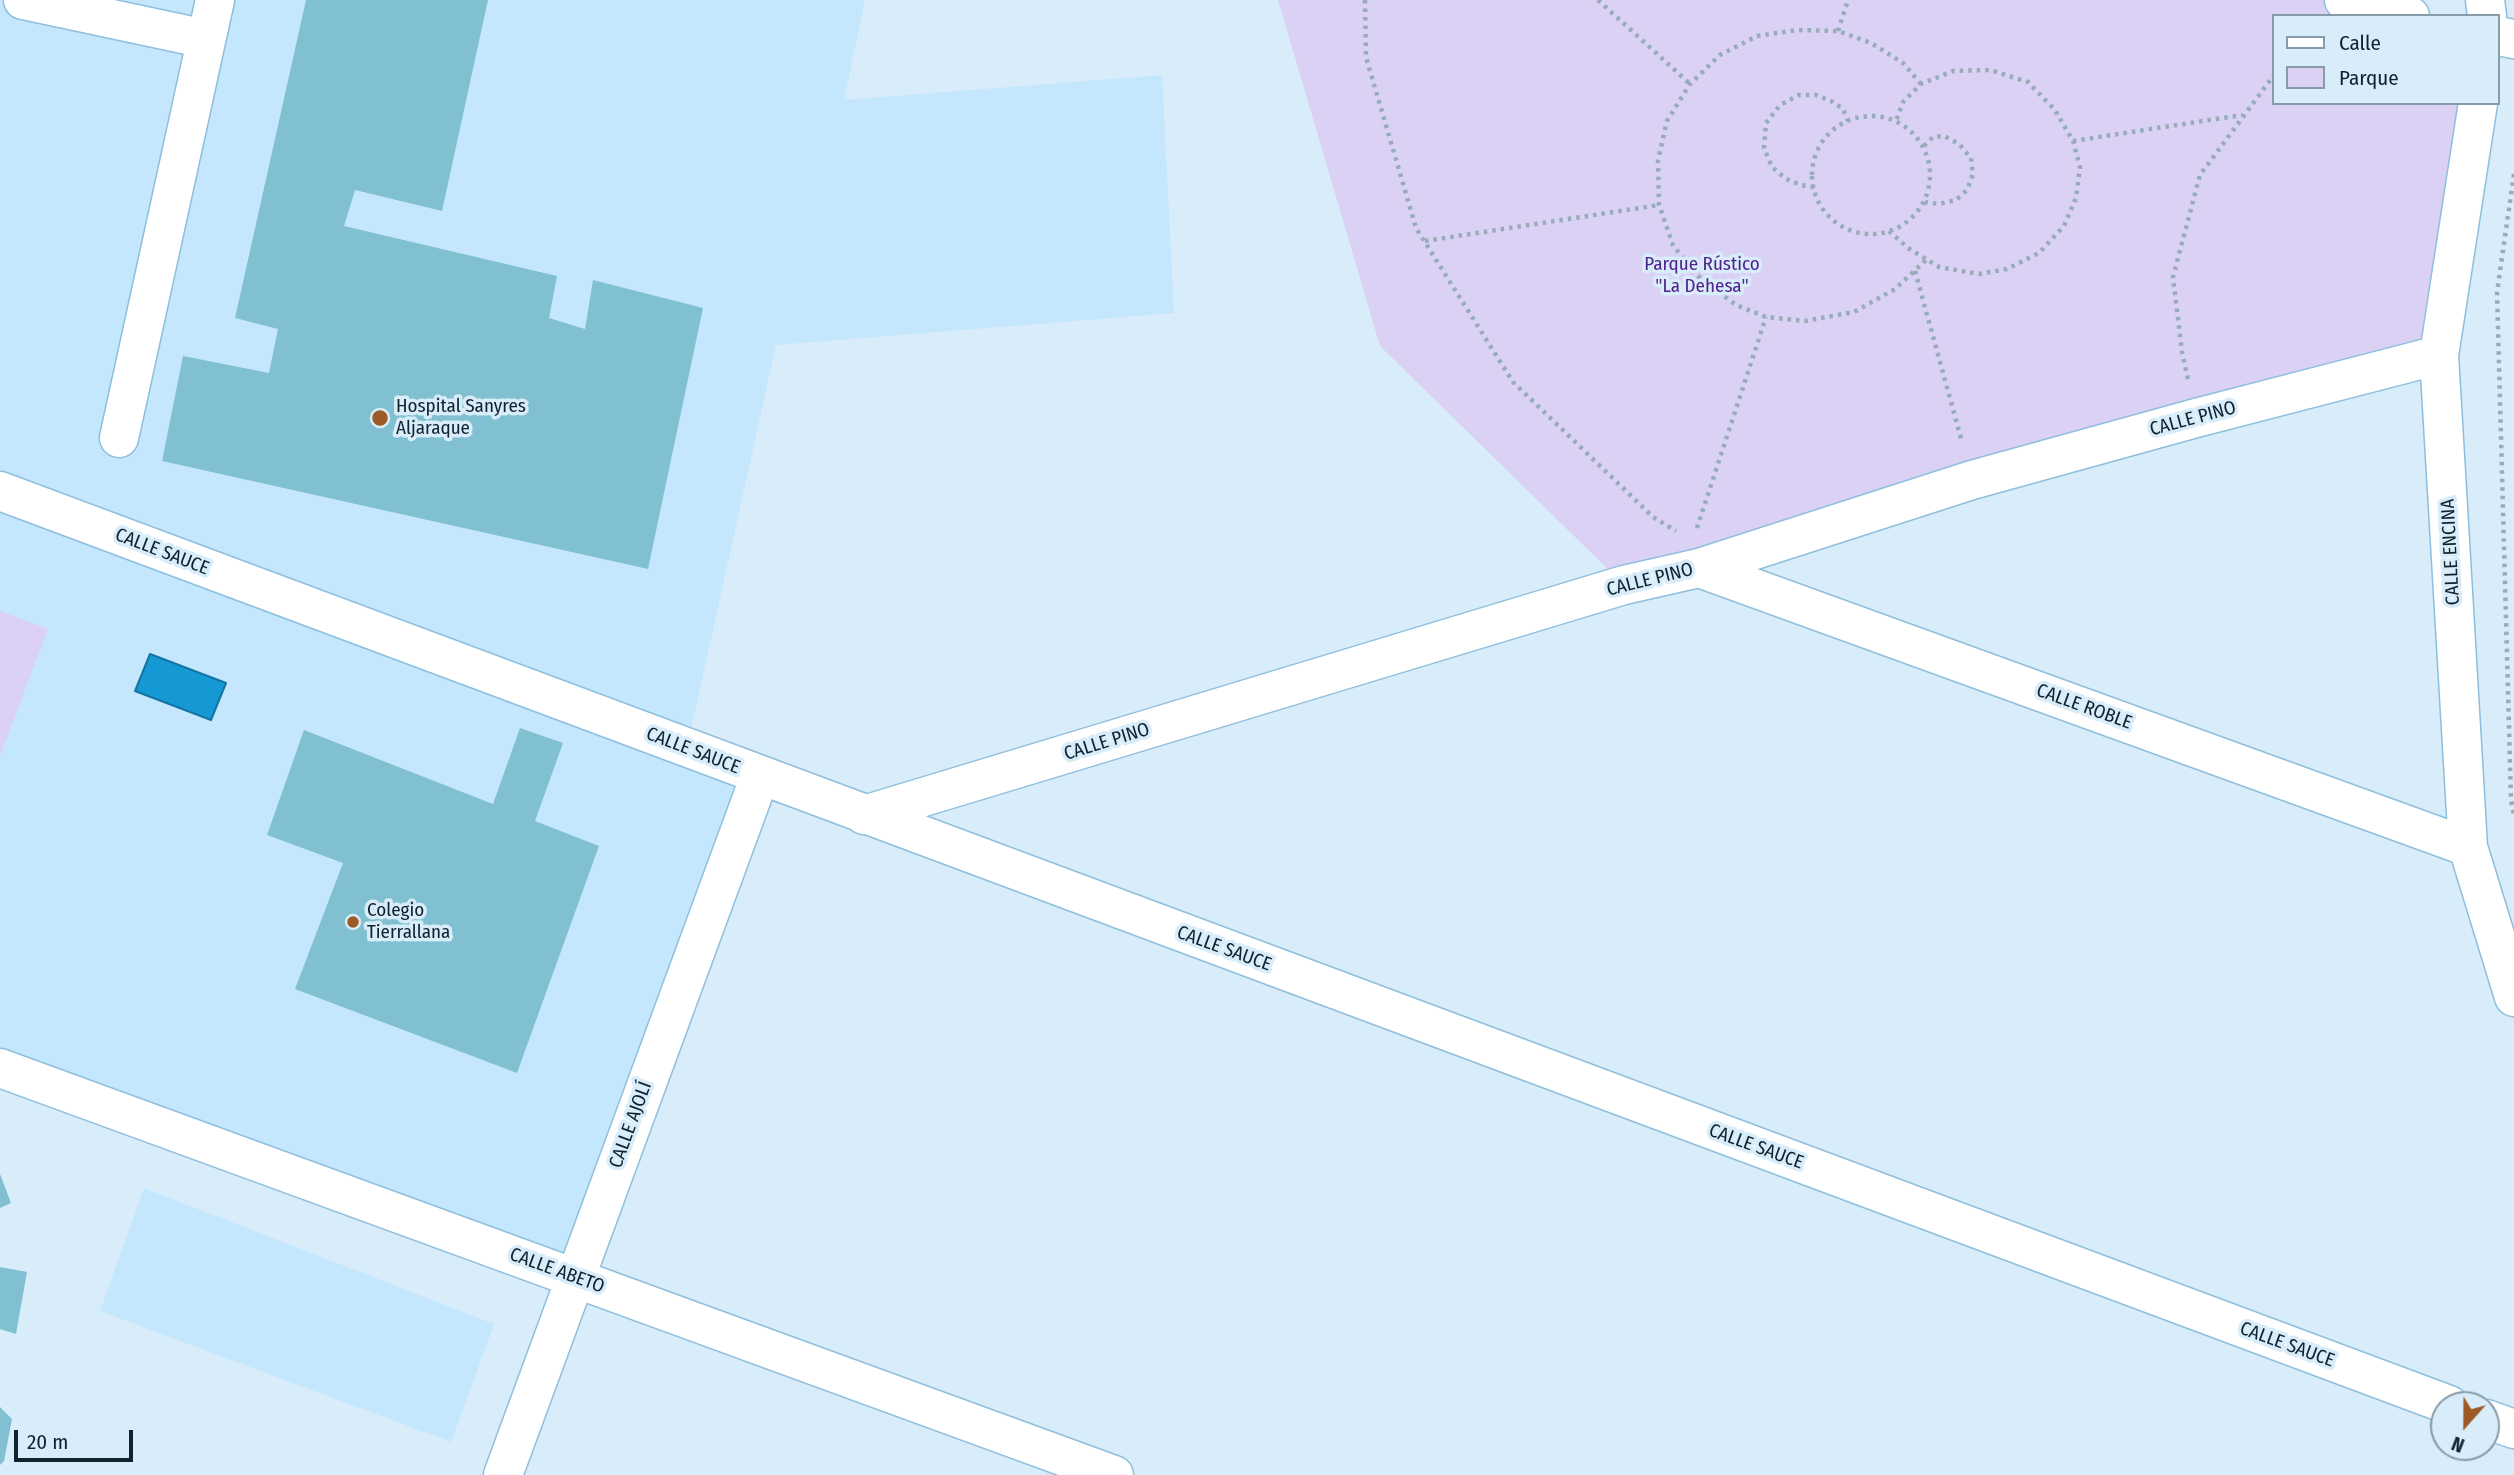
<!DOCTYPE html>
<html>
<head>
<meta charset="utf-8">
<style>
	body { margin:0 }
	#map { position:relative; width:2514px; height:1475px; overflow:hidden; background:#d8ecf9; font-family:"Fira Sans Condensed",sans-serif }
	canvas { display:block }
	.legend { position:absolute; left:2272px; top:14px; width:228px; height:91px; box-sizing:border-box; background:#d8ecf9; border:2px solid #889ba8; margin:0; padding:9px 12px; list-style:none; font-size:21px; color:#0f222e }
	.legend li { display:flex; align-items:center; gap:14px; height:35px }
	.legend b { width:35px; border:2px solid #889ba8 }
	.north { position:absolute; left:2430px; top:1391px; width:70px; height:70px; box-sizing:border-box; background:#d8ecf9; border:2px solid #889ba8; border-radius:50%; rotate:201deg; font-size:19px; font-weight:700; line-height:28px; text-align:center; color:#0f222e }
	.north::after { content:''; display:block; margin:auto; width:24px; height:32px; background:#9c5b26; clip-path:polygon(50% 0,100% 100%,50% 72%,0 100%) }
	.scale { position:absolute; left:14px; top:1430px; width:119px; height:32px; box-sizing:border-box; border:4px solid #0f222e; border-top:0; padding-left:9px; font-size:21px; line-height:24px; white-space:nowrap; color:#0f222e; -webkit-text-stroke:5px #d8ecf9; paint-order:stroke }
</style>
</head>
<body>
<div id="map">
<canvas width="2514" height="1475"></canvas>
<ul class="legend">
<li><b style="height:9px;background:#fff"></b>Calle</li>
<li><b style="height:19px;background:#dad1f5"></b>Parque</li>
</ul>
<div class="north">N</div>
<div class="scale">20 m</div>
</div>
<script>
const c = document.querySelector('canvas').getContext('2d');
c.lineJoin = 'round';
function paint(path, color) { c.fillStyle = color; c.fill(path, 'evenodd'); }
const shape = rows => new Path2D(rows.map(r => 'M' + r).join(''));
function trace(path, color, width, dash) { c.strokeStyle = color; c.lineWidth = width; c.lineCap = dash ? 'butt' : 'round'; c.setLineDash(dash || []); c.stroke(path); }
function label(font, color, halo, rows, align = 'center') {
  c.font = font + ' "Fira Sans Condensed",sans-serif'; c.lineWidth = 7; c.setLineDash([]); c.textBaseline = 'middle'; c.strokeStyle = halo; c.fillStyle = color; for (const [text, x, y, turn = 0] of rows) {
    c.save(); c.translate(x, y); c.rotate((+turn || 0) * Math.PI / 180); c.textAlign = isNaN(turn) ? turn : align; if (halo) c.strokeText(text, 0, 0); c.fillText(text, 0, 0); c.restore();
  }
}
paint(shape([
	[0,0,865,0,844,100,1162,75,1174,313,776,345,687,748,760,776,576,1277,0,1068],
	[144,1188,494,1324,451,1442,100,1311]
]), '#c5e7fe');
paint(shape([
	[1278,0,2344,0,2410,16,2274,16,2274,103,2478,103,2439,355,1624,585,1380,346],
	[0,611,48,629,0,756]
]), '#dad1f5');
const water = shape([
	[150,654,226,683,211,720,135,691,150,654]
]);
paint(water, '#1499d5');
trace(water, '#1275a3', 2);
paint(shape([
	[306,0,488,0,442,211,355,190,344,226,557,276,549,318,585,329,593,280,703,308,648,569,162,461,183,356,269,373,278,329,235,318],
	[520,728,563,743,535,821,599,846,517,1073,295,989,343,863,267,835,304,730,493,804],
	[0,1174,11,1203,0,1208],
	[0,1267,27,1272,16,1334,0,1329],
	[0,1407,12,1419,4,1461,0,1465]
]), '#81c0d1');
const minor = shape([
	[23,0,206,39],
	[2344,0,2410,16],
	[2485,0,2487,16],
	[2498,36,2514,39],
	[2478,103,2439,355,2468,847,2514,997],
	[119,438,215,0],
	[0,491,2449,1405],
	[1699,568,2468,847],
	[864,815,1624,585,1699,568,1972,480,2196,418,2439,355],
	[0,1068,1114,1475],
	[2486,1419,2514,1429],
	[503,1475,760,776]
]);
trace(minor, '#8ebfde', 41);
trace(shape([
	[1365,0,1366,57,1416,228,1513,382,1653,517,1676,531],
	[1598,0,1690,84],
	[1838,31,1848,0],
	[1921,84,1903,63,1871,43,1838,31,1797,30,1757,36,1720,55,1690,84,1667,121,1658,160,1659,205,1673,245,1694,273,1736,305,1766,317,1805,321,1854,312,1895,289,1926,260],
	'1812 175a59 59 0 1 1 118 0a59 59 0 1 1-118 0Z',
	[2073,141,2242,115],
	[1924,146,1933,137,1944,136,1959,144,1971,158,1973,174,1967,190,1956,200,1939,204,1925,202],
	[2514,174,2497,292,2511,800,2514,815],
	[1814,187,1801,185,1786,179,1772,167,1764,148,1766,123,1780,105,1799,95,1816,95,1831,101,1843,109,1848,121],
	[1889,231,1908,248,1939,267,1979,274,2007,269,2039,253,2064,226,2076,198,2080,167,2073,141,2055,110,2028,82,1990,70,1953,71,1921,84,1903,102,1896,121],
	[1425,241,1659,205],
	[1915,271,1962,442],
	[2188,379,2182,352,2173,277,2200,175,2274,75],
	[1697,528,1766,317]
]), '#98acb8', 4.5, [3.5, 5]);
trace(minor, '#fff', 38);
for (const [x, y, r, color] of [
	[380,418,9,"#9c5b26"],
	[353,922,7,"#9c5b26"]
]) { const dot = new Path2D(); dot.arc(x, y, r, 0, 2 * Math.PI); c.fillStyle = color; c.fill(dot); trace(dot, '#d8ecf9', 2.5); }
label('19px', '#50228f', '#d8ecf9', [
	["Parque Rústico",1702,265],
	["\"La Dehesa\"",1702,287]
]);
label('19px', '#0f222e', '#d8ecf9', [
	["Hospital Sanyres",396,407],
	["Aljaraque",396,429],
	["Colegio",367,911],
	["Tierrallana",367,933]
], 'left');
label('19px', '#0f222e', '#d8ecf9', [
	["CALLE PINO",2193,419,-15],
	["CALLE SAUCE",162,552,21],
	["CALLE ENCINA",2451,552,-93],
	["CALLE PINO",1650,580,-14],
	["CALLE ROBLE",2084,707,20],
	["CALLE PINO",1107,742,-17],
	["CALLE SAUCE",693,751,21],
	["CALLE SAUCE",1224,949,20],
	["CALLE AJOLÍ",631,1125,-70],
	["CALLE SAUCE",1756,1147,20],
	["CALLE ABETO",557,1271,20],
	["CALLE SAUCE",2287,1345,20]
]);
</script>
</body>
</html>
